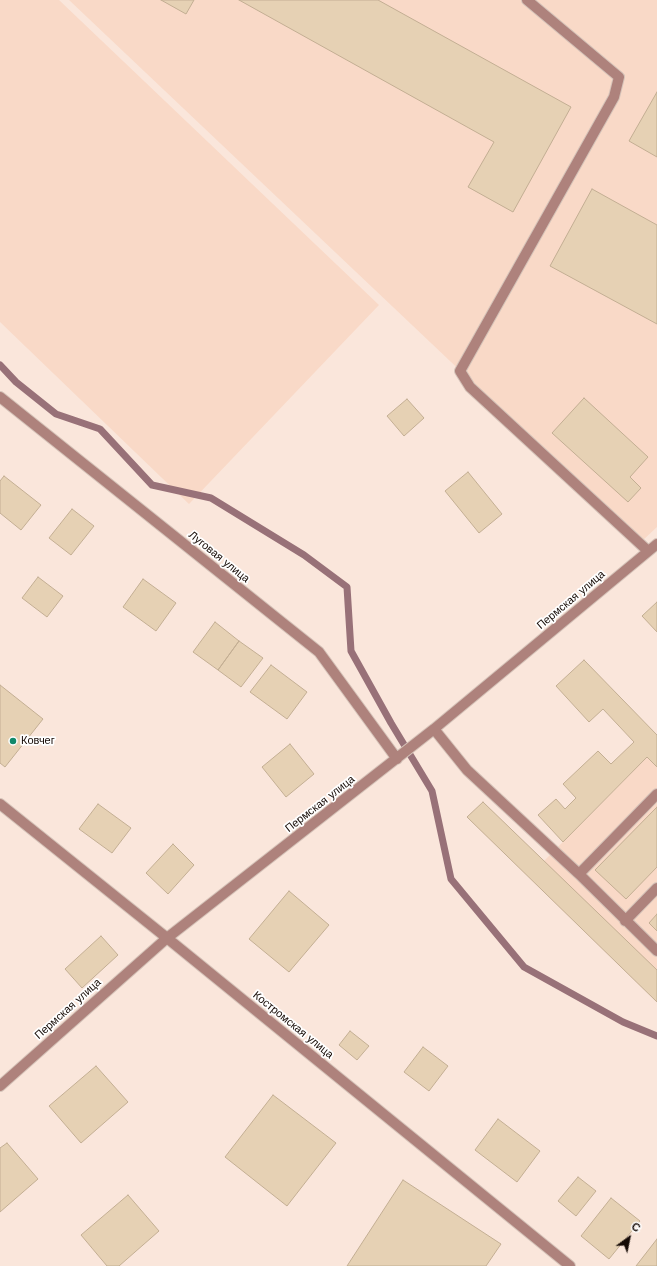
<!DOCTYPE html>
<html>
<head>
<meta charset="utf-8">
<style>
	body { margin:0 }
	#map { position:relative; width:657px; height:1266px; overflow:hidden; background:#fae6db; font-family:"Work Sans",sans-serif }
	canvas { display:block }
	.north { position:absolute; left:609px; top:1218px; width:40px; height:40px; -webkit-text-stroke:3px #fff; paint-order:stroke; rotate:33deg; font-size:11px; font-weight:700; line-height:16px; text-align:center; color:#150a05 }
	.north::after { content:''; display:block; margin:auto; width:14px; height:18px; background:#150a05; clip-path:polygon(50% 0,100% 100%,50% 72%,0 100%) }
</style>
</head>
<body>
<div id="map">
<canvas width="657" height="1266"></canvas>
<div class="north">С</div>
</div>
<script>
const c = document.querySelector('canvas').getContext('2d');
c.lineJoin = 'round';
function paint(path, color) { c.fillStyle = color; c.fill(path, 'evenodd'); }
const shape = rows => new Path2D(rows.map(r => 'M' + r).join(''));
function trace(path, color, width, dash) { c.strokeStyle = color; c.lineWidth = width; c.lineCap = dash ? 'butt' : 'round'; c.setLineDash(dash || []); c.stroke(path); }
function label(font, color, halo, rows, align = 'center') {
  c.font = font + ' "Work Sans",sans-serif'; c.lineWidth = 3.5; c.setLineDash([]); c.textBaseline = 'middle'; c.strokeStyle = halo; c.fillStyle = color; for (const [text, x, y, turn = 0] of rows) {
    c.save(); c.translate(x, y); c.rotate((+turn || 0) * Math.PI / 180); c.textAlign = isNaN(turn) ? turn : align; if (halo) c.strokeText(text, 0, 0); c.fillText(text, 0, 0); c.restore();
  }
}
paint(shape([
	[0,0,59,0,379,305,189,504,0,322],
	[69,0,657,0,657,527,641,542],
	[647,757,657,767,657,1002,467,817,483,802,544,861]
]), '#f9d9c7');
trace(shape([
	[0,365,16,382,56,414,100,429,152,485,211,498,304,555,347,587,351,651,391,723,432,791,451,879,524,967,623,1022,657,1036]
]), '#987178', 7);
const building = shape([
	[161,0,194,0,186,14,161,0],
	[239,0,378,0,571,107,513,212,468,187,494,142,239,0],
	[657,92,657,157,629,141,657,92],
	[592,189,657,225,657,324,550,266,592,189],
	[584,398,648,457,630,477,641,488,628,502,552,433,584,398],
	[407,399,424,418,404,436,387,416,407,399],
	[468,472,502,514,479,533,445,491,468,472],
	[4,476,41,505,21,530,0,513,0,481,4,476],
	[72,509,94,526,71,555,49,538,72,509],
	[38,577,63,596,47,617,22,598,38,577],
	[143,579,176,603,156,631,123,607,143,579],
	[657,602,657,632,642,616,657,602],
	[215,622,239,641,218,670,193,652,215,622],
	[239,641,263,658,241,687,218,670,239,641],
	[584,660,657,735,657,767,647,757,563,842,538,815,556,799,565,809,576,798,563,784,598,751,611,764,634,742,603,709,589,722,556,686,584,660],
	[271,665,307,692,287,719,250,692,271,665],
	[0,685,43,719,5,767,0,763,0,685],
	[290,744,314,774,286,797,262,767,290,744],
	[483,802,657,970,657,1002,467,817,483,802],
	[98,804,131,828,112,853,79,829,98,804],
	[657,807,657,867,626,899,595,870,657,807],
	[173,844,194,865,168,894,146,873,173,844],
	[289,891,329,925,289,972,249,939,289,891],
	[657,914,657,931,649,923,657,914],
	[101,936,118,955,82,988,65,969,101,936],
	[350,1031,369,1046,357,1060,339,1045,350,1031],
	[423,1047,448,1066,429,1091,404,1072,423,1047],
	[96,1066,128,1102,81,1143,49,1106,96,1066],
	[273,1095,336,1143,287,1206,225,1157,273,1095],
	[498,1119,540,1151,517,1182,475,1150,498,1119],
	[7,1143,38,1179,0,1212,0,1148,7,1143],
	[578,1177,596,1191,576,1216,558,1201,578,1177],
	[403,1180,501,1244,486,1266,347,1266,403,1180],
	[128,1195,159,1231,119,1266,107,1266,81,1235,128,1195],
	[611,1198,640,1221,609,1259,581,1236,611,1198],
	[657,1239,657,1266,636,1266,657,1239]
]);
paint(building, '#e6d1b4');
trace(building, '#c3ae93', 1);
const minor = shape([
	[527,0,619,77,614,97,460,371,470,387,648,551],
	[0,397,319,652,397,759],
	[434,729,467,770,579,874,657,951],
	[0,804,167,938,570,1266],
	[579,874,657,794],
	[625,921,657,888],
	[0,1086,167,938,434,729,657,544]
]);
trace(minor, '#d5c3b9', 12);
trace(minor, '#ae827c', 10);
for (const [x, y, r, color] of [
	[13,741,4,"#0f896b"]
]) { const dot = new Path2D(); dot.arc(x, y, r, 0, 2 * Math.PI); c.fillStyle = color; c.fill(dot); trace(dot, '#fff', 1.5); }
label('11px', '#150a05', '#fff', [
	["Луговая улица",219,557,39],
	["Пермская улица",571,600,-40],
	["Пермская улица",320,804,-38],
	["Пермская улица",68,1009,-42],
	["Костромская улица",293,1025,39]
]);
label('11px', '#150a05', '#fff', [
	["Ковчег",21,741]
], 'left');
</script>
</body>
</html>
